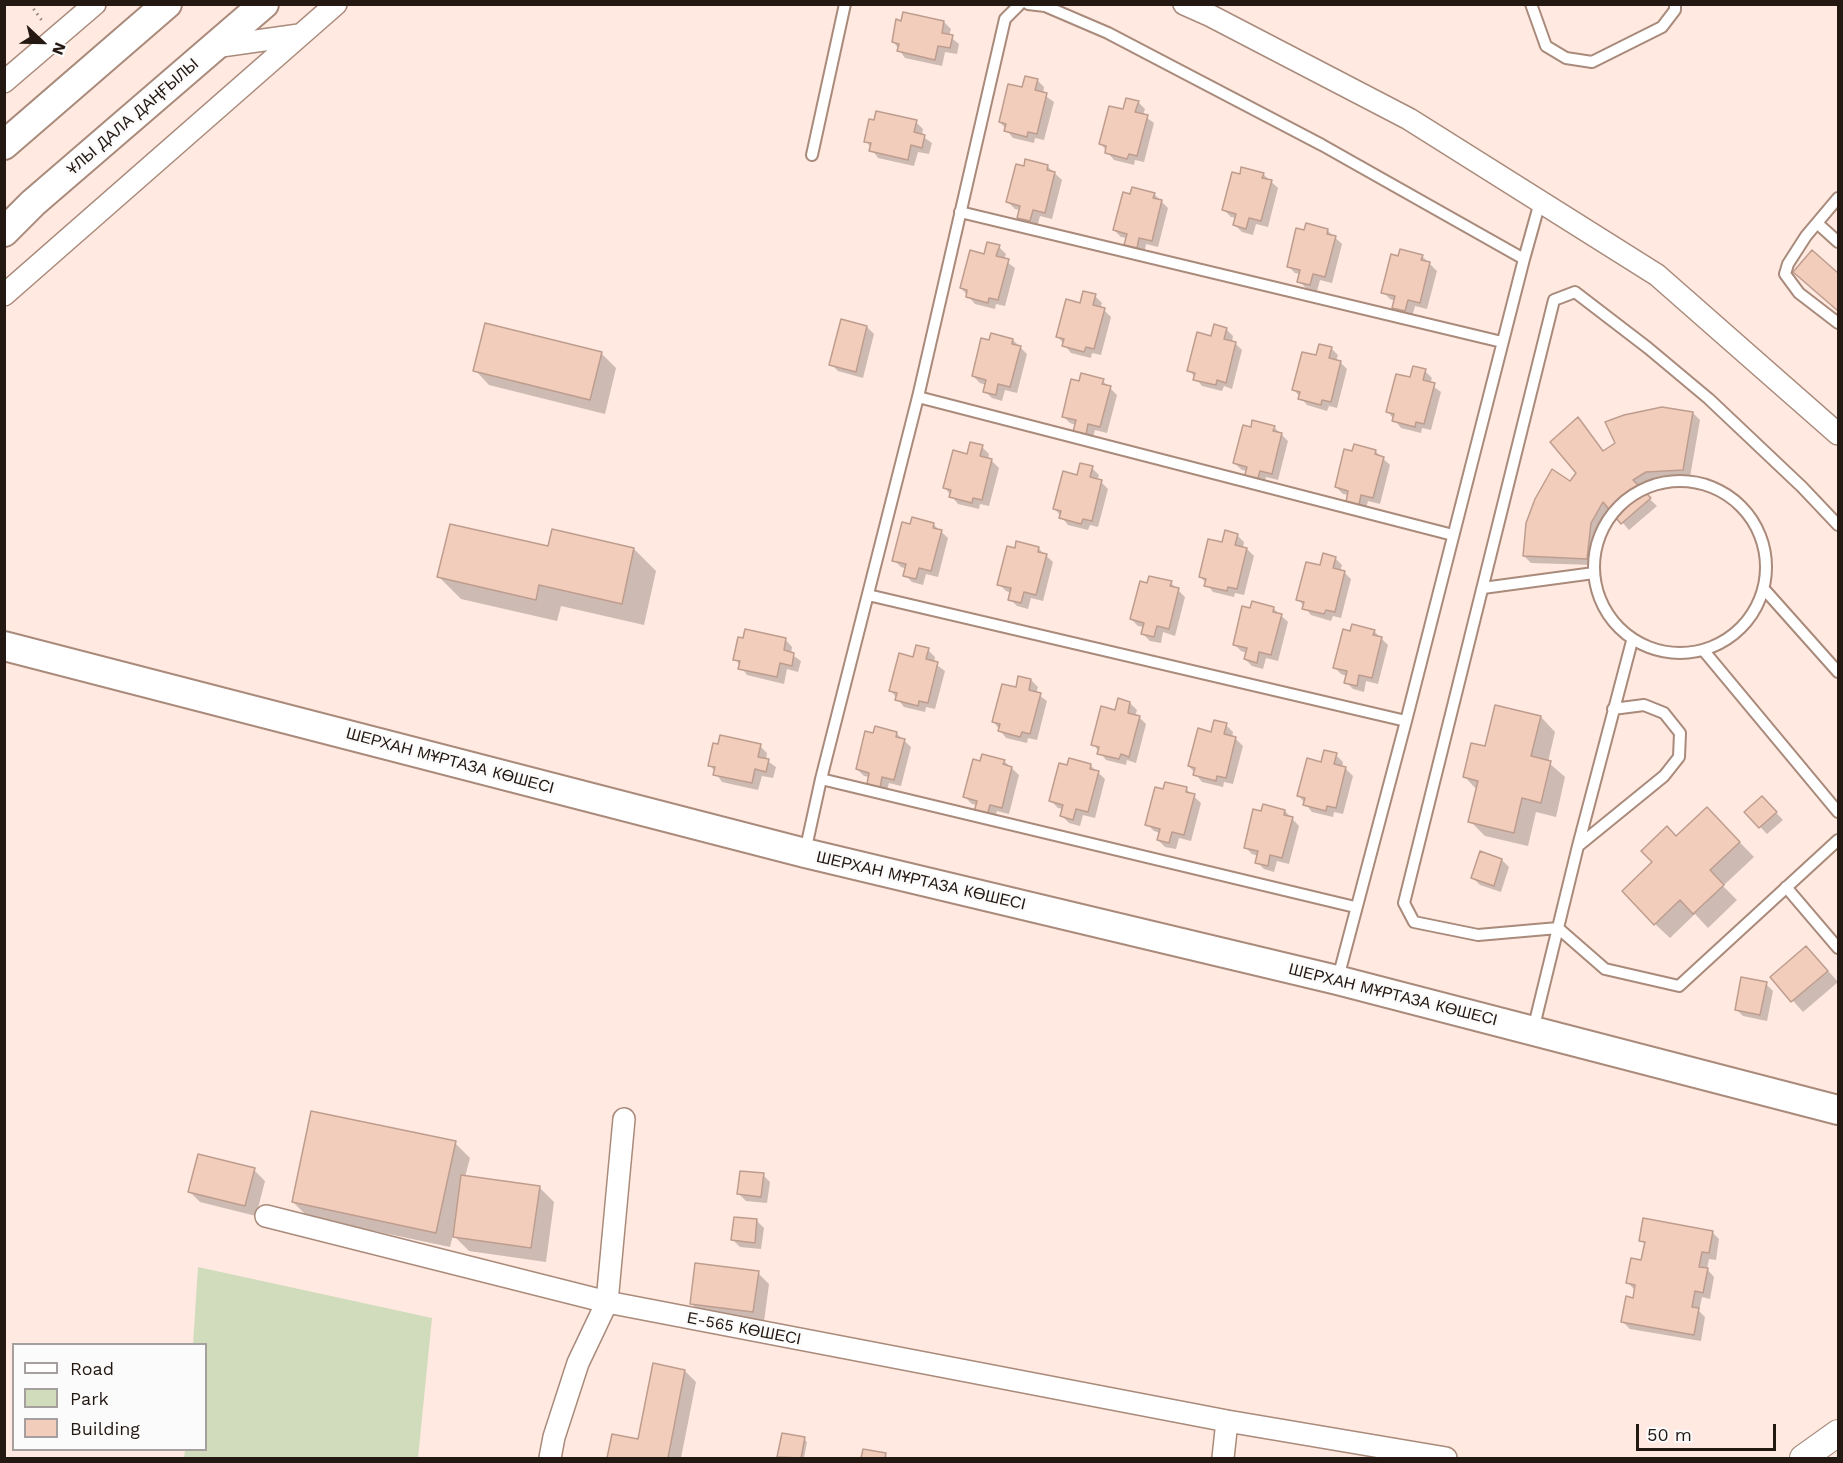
<!DOCTYPE html>
<html>
<head>
<meta charset="utf-8">
<style>
	body { margin:0 }
	#map { position:relative; width:1843px; height:1463px; overflow:hidden; background:#ffe9e0; font-family:"Work Sans",sans-serif }
	canvas { display:block }
	.frame { position:absolute; inset:0; border:6px solid #241812; pointer-events:none }
	.legend { position:absolute; left:12px; top:1343px; width:195px; height:108px; box-sizing:border-box; background:#fbfbfb; border:2px solid #a5a09e; margin:0; padding:8px 10px; list-style:none; font-size:18px; color:#241812 }
	.legend li { display:flex; align-items:center; gap:12px; height:30px }
	.legend b { width:30px; border:2px solid #a5a09e }
	.north { position:absolute; left:12px; top:12px; width:60px; height:60px; -webkit-text-stroke:4px #fbfbfb; paint-order:stroke; rotate:112deg; font-size:16px; font-weight:700; line-height:24px; text-align:center; color:#241812 }
	.north::after { content:''; display:block; margin:auto; width:21px; height:27px; background:#241812; clip-path:polygon(50% 0,100% 100%,50% 72%,0 100%) }
	.scale { position:absolute; left:1636px; top:1424px; width:140px; height:27px; box-sizing:border-box; border:3px solid #241812; border-top:0; padding-left:8px; font-size:18px; line-height:21px; white-space:nowrap; color:#241812; -webkit-text-stroke:4px #fbfbfb; paint-order:stroke }
</style>
</head>
<body>
<div id="map">
<canvas width="1843" height="1463"></canvas>
<div class="frame"></div>
<ul class="legend">
<li><b style="height:8px;background:#fff"></b>Road</li>
<li><b style="height:16px;background:#d1dcbd"></b>Park</li>
<li><b style="height:16px;background:#f2cdbc"></b>Building</li>
</ul>
<div class="north">N</div>
<div class="scale">50 m</div>
</div>
<script>
const c = document.querySelector('canvas').getContext('2d');
c.lineJoin = 'round';
function paint(path, color) { c.fillStyle = color; c.fill(path, 'evenodd'); }
const shape = rows => new Path2D(rows.map(r => 'M' + r).join(''));
function trace(path, color, width, dash) { c.strokeStyle = color; c.lineWidth = width; c.lineCap = dash ? 'butt' : 'round'; c.setLineDash(dash || []); c.stroke(path); }
function label(font, color, halo, rows, align = 'center') {
  c.font = font + ' "Work Sans",sans-serif'; c.lineWidth = 5; c.setLineDash([]); c.textBaseline = 'middle'; c.strokeStyle = halo; c.fillStyle = color; for (const [text, x, y, turn = 0] of rows) {
    c.save(); c.translate(x, y); c.rotate((+turn || 0) * Math.PI / 180); c.textAlign = isNaN(turn) ? turn : align; if (halo) c.strokeText(text, 0, 0); c.fillText(text, 0, 0); c.restore();
  }
}
paint(shape([
	[198,1267,432,1318,418,1458,184,1458,185,1450,206,1450,206,1344,193,1344]
]), '#d1dcbd');
paint(shape([
	[944,22,951,29,949,36,959,44,957,54,945,52,942,66,905,58,893,41],
	[1037,80,1044,87,1043,94,1054,102,1044,140,1035,138,1034,143,1013,138,1000,122,1023,89],
	[1138,102,1145,109,1143,115,1154,123,1144,162,1135,160,1134,165,1114,160,1101,144,1124,111],
	[916,122,923,129,922,136,932,143,929,154,918,152,914,166,878,158,866,141],
	[1047,166,1062,180,1052,219,1040,216,1037,227,1026,224,1019,217,1020,210,1015,209,1008,202,1025,168],
	[1263,174,1278,188,1268,227,1256,224,1253,235,1242,232,1235,225,1237,218,1231,217,1224,210,1241,176],
	[1154,194,1168,208,1158,247,1146,244,1144,255,1133,252,1126,245,1127,238,1121,237,1114,230,1132,196],
	[1327,230,1342,244,1332,283,1320,280,1317,291,1306,288,1299,281,1301,274,1295,273,1288,266],
	[999,247,1006,254,1004,260,1015,268,1005,306,996,304,995,309,975,304,961,288,985,255],
	[1812,252,1838,275,1838,311,1806,283],
	[1422,256,1437,271,1427,309,1415,306,1412,317,1401,314,1394,307,1395,301,1390,299,1383,292],
	[1095,296,1102,303,1100,309,1104,310,1111,317,1101,355,1092,353,1091,358,1071,353,1058,337,1081,304],
	[867,327,874,334,863,378,838,371,831,364],
	[1226,329,1233,336,1232,342,1235,343,1242,350,1232,389,1224,386,1222,391,1202,386,1189,370,1212,338],
	[1013,340,1027,354,1017,393,1005,390,1002,401,992,398,984,391,986,385,980,383,973,376],
	[1331,348,1338,355,1336,361,1340,362,1347,369,1337,408,1329,406,1327,411,1307,405,1294,390,1317,357],
	[602,354,616,368,605,414,489,385,475,370],
	[1425,371,1432,378,1430,384,1441,392,1431,430,1422,428,1421,433,1401,428,1388,412,1411,379],
	[1103,381,1117,395,1107,433,1095,430,1092,441,1082,438,1076,425,1070,423,1063,416,1080,382],
	[1693,413,1700,420,1690,477,1653,479,1638,488,1657,506,1629,530,1610,508,1598,531,1593,565,1531,563,1524,556,1578,473,1578,419,1604,452],
	[1274,427,1288,441,1278,480,1266,477,1264,488,1247,471,1242,470,1234,463,1252,429],
	[982,447,989,454,988,460,992,461,999,468,989,506,980,504,979,509,958,504,945,488,969,455],
	[1375,451,1390,465,1380,504,1368,501,1365,512,1354,509,1347,502,1349,495,1343,494,1336,487,1353,453],
	[1092,468,1099,475,1097,481,1101,482,1108,489,1098,527,1090,525,1088,530,1068,525,1055,509,1078,477],
	[933,524,948,538,938,577,926,574,923,585,912,582,905,575,907,569,901,567,894,560],
	[1237,535,1244,542,1243,548,1247,549,1254,556,1244,595,1235,593,1234,597,1213,592,1200,576,1223,544],
	[549,548,634,549,656,571,644,625,561,606,557,621,461,599,439,577],
	[1038,548,1053,562,1043,601,1031,598,1028,609,1017,606,1010,599,1012,593,1006,591,999,584],
	[1335,558,1342,565,1340,571,1344,572,1351,579,1341,618,1333,616,1331,621,1311,615,1298,599,1321,567],
	[1171,583,1185,597,1175,636,1163,632,1161,643,1150,641,1143,634,1144,627,1138,626,1131,619,1149,584],
	[1273,608,1288,622,1278,661,1266,658,1263,669,1252,666,1245,659,1247,653,1241,651,1234,644],
	[1374,631,1388,645,1378,684,1366,681,1364,692,1353,689,1346,682,1347,676,1341,674,1334,667],
	[785,639,792,647,791,654,801,661,798,672,787,669,784,684,747,675,735,659],
	[928,650,935,657,934,663,945,671,935,709,926,707,925,712,904,707,891,691,915,658],
	[1031,680,1038,687,1036,693,1047,701,1037,740,1028,738,1027,743,1006,738,993,721,1017,689],
	[1130,703,1137,710,1135,716,1139,717,1146,724,1136,763,1127,760,1126,765,1106,760,1093,744,1116,712],
	[1541,717,1555,732,1548,762,1565,777,1556,817,1536,812,1528,846,1485,836,1470,821,1477,790,1465,777,1486,748],
	[1226,725,1233,732,1232,738,1236,739,1243,746,1233,784,1224,782,1223,787,1202,782,1189,766,1213,733],
	[896,733,911,747,901,786,889,783,886,794,875,791,868,784,870,777,864,776,857,769,874,735],
	[760,746,767,753,766,760,776,767,773,778,762,776,758,790,722,782,710,765],
	[1336,755,1343,762,1342,768,1346,769,1353,776,1343,814,1334,812,1333,817,1312,812,1299,796,1323,763],
	[1004,761,1019,775,1009,814,997,811,994,822,977,805,972,804,965,797,982,763],
	[1090,765,1105,779,1095,818,1083,815,1080,826,1069,823,1062,816,1064,809,1058,808,1051,801],
	[1186,789,1201,803,1191,841,1179,838,1176,849,1165,847,1158,840,1160,833,1154,831,1147,824,1164,790],
	[1769,805,1783,820,1767,834,1746,812],
	[1264,806,1285,811,1299,826,1289,864,1277,861,1274,872,1264,869,1257,862,1258,856,1252,854,1245,847],
	[1722,824,1754,857,1723,886,1737,900,1708,928,1695,914,1670,938,1655,924,1654,862,1676,838],
	[1502,860,1509,867,1501,892,1480,885,1473,878],
	[1817,958,1838,982,1803,1012,1772,977],
	[1766,984,1773,991,1767,1021,1743,1016,1736,1009],
	[455,1143,470,1158,465,1177,539,1187,554,1202,546,1262,469,1251,453,1235,450,1247,308,1217,293,1202],
	[254,1170,265,1181,256,1216,200,1202,189,1191],
	[763,1175,770,1182,767,1203,746,1201,739,1194],
	[757,1221,764,1228,761,1249,740,1247,733,1240],
	[1712,1232,1719,1239,1716,1260,1709,1259,1707,1269,1714,1277,1710,1299,1702,1297,1699,1311,1705,1317,1701,1341,1630,1329,1623,1322,1634,1300,1635,1290,1628,1283,1643,1262,1646,1245,1641,1240],
	[758,1273,769,1284,764,1322,702,1314,691,1303],
	[685,1371,696,1382,681,1458,609,1458,613,1436,639,1441],
	[804,1439,807,1442,804,1458,781,1458,779,1457],
	[864,1451,885,1455,888,1458,863,1458]
]), '#0003');
const building = shape([
	[903,12,944,21,942,33,953,35,950,48,938,46,935,60,897,51,899,44,892,42,896,19,901,21,903,12],
	[1025,76,1038,79,1035,90,1047,93,1037,134,1028,132,1027,137,1004,131,1006,124,999,122,1008,84,1022,87,1025,76],
	[1126,98,1139,101,1135,112,1148,115,1137,156,1129,154,1127,159,1105,153,1106,146,1099,144,1109,106,1123,109,1126,98],
	[876,111,917,120,914,132,925,135,922,148,911,145,908,160,869,151,871,143,864,142,869,119,874,120,876,111],
	[1025,159,1048,165,1047,170,1055,172,1045,213,1033,210,1030,221,1017,218,1020,206,1006,202,1016,164,1024,166,1025,159],
	[1241,167,1264,173,1262,178,1272,180,1261,221,1249,218,1246,229,1233,225,1236,214,1222,210,1232,172,1240,174,1241,167],
	[1132,187,1155,193,1153,198,1162,200,1152,241,1139,238,1137,248,1124,245,1127,234,1113,230,1123,192,1130,194,1132,187],
	[1306,223,1328,229,1327,234,1336,236,1325,277,1313,274,1310,285,1297,282,1300,270,1287,267,1296,228,1304,230,1306,223],
	[987,242,1000,245,996,256,1009,259,998,300,989,298,988,303,966,297,967,290,960,288,970,250,984,254,987,242],
	[1400,249,1423,255,1421,260,1430,262,1420,303,1408,300,1405,311,1392,308,1395,296,1381,293,1391,254,1398,256,1400,249],
	[1812,250,1838,273,1838,311,1793,272,1812,250],
	[1083,291,1096,294,1093,305,1105,308,1094,349,1086,347,1084,352,1062,346,1064,339,1056,337,1066,299,1080,303,1083,291],
	[841,319,867,326,856,372,829,365,841,319],
	[485,323,602,352,590,400,473,371,485,323],
	[1214,324,1227,328,1224,339,1236,342,1226,383,1217,380,1216,385,1193,380,1195,373,1187,371,1197,332,1211,336,1214,324],
	[991,333,1013,339,1012,344,1021,346,1010,387,998,384,996,395,983,392,986,380,972,376,981,338,989,340,991,333],
	[1319,344,1332,347,1329,358,1341,361,1331,402,1322,400,1321,405,1298,399,1300,392,1292,390,1302,352,1316,355,1319,344],
	[1413,366,1426,369,1423,380,1435,383,1424,424,1416,422,1415,427,1392,421,1394,414,1386,412,1396,374,1410,377,1413,366],
	[1081,373,1104,379,1102,384,1111,386,1100,427,1088,424,1086,435,1073,432,1076,420,1062,417,1071,379,1079,381,1081,373],
	[1662,407,1693,412,1683,470,1646,472,1633,480,1651,498,1621,524,1603,502,1591,523,1587,559,1523,556,1526,523,1535,499,1552,469,1570,481,1576,473,1550,442,1578,417,1603,451,1615,443,1605,422,1624,415,1662,407],
	[1252,420,1275,426,1273,431,1282,433,1272,474,1260,471,1257,481,1244,478,1247,467,1233,463,1243,425,1251,427,1252,420],
	[970,442,983,445,980,456,992,459,982,500,973,498,972,503,949,497,951,490,943,488,953,450,967,454,970,442],
	[1354,444,1376,450,1375,454,1384,457,1373,498,1361,495,1359,505,1346,502,1348,491,1335,487,1344,449,1352,451,1354,444],
	[1080,463,1093,466,1090,477,1102,480,1092,521,1083,519,1081,524,1059,518,1061,511,1053,509,1063,471,1077,475,1080,463],
	[912,517,934,523,933,528,942,530,931,571,919,568,916,579,903,576,906,564,892,561,902,522,910,524,912,517],
	[450,524,548,546,552,529,634,548,622,604,539,585,536,600,437,577,450,524],
	[1225,530,1238,534,1235,545,1247,548,1237,589,1228,587,1227,591,1204,586,1206,579,1199,577,1208,539,1222,542,1225,530],
	[1016,541,1039,547,1038,552,1047,554,1036,595,1024,592,1021,603,1008,600,1011,588,997,585,1007,546,1015,548,1016,541],
	[1323,553,1336,557,1333,568,1345,571,1335,612,1326,610,1324,614,1302,609,1304,602,1296,600,1306,562,1320,565,1323,553],
	[1149,576,1172,581,1170,586,1179,588,1169,629,1157,626,1154,637,1141,634,1144,623,1130,619,1140,581,1147,583,1149,576],
	[1252,601,1274,607,1273,612,1282,614,1271,655,1259,652,1257,663,1244,659,1247,648,1233,645,1242,606,1250,608,1252,601],
	[1352,624,1375,630,1373,635,1382,637,1372,678,1359,675,1357,686,1344,683,1347,671,1333,668,1343,629,1350,631,1352,624],
	[745,629,786,638,784,650,794,653,792,666,780,663,777,677,738,669,740,661,733,660,738,637,743,638,745,629],
	[916,645,929,648,926,659,938,662,928,703,919,701,918,706,895,700,897,693,889,691,899,653,913,657,916,645],
	[1018,676,1031,679,1029,690,1041,693,1030,734,1022,732,1020,737,998,731,1000,724,992,722,1002,684,1016,687,1018,676],
	[1118,698,1130,702,1128,713,1140,716,1129,757,1121,754,1119,759,1097,754,1099,747,1091,745,1101,706,1115,710,1118,698],
	[1495,705,1541,716,1531,756,1551,761,1541,803,1522,798,1514,833,1468,822,1478,781,1463,777,1471,743,1485,746,1495,705],
	[1214,720,1227,723,1224,734,1236,737,1226,778,1217,776,1216,781,1193,775,1195,768,1188,766,1198,728,1211,732,1214,720],
	[875,726,897,732,896,737,905,739,894,780,882,777,880,788,867,784,869,773,856,769,865,731,873,733,875,726],
	[720,735,761,744,758,757,769,759,766,772,755,769,752,783,713,775,715,767,708,766,713,743,718,744,720,735],
	[1324,750,1337,753,1334,764,1346,767,1336,808,1327,806,1326,811,1303,805,1305,798,1297,796,1307,758,1321,762,1324,750],
	[982,754,1005,760,1003,764,1012,767,1002,808,990,805,987,816,974,812,977,801,963,797,973,759,980,761,982,754],
	[1069,758,1091,764,1090,769,1099,771,1088,812,1076,809,1073,820,1060,816,1063,805,1049,801,1059,763,1067,765,1069,758],
	[1165,782,1187,787,1186,792,1195,794,1184,835,1172,832,1169,843,1157,840,1160,829,1145,825,1155,787,1163,789,1165,782],
	[1762,796,1777,812,1759,828,1744,812,1762,796],
	[1263,804,1285,810,1284,815,1293,817,1282,858,1270,855,1268,866,1255,863,1258,851,1244,848,1253,809,1261,811,1263,804],
	[1707,807,1740,842,1710,870,1724,885,1693,914,1680,900,1654,925,1622,891,1652,862,1641,851,1667,826,1676,836,1707,807],
	[1480,851,1502,859,1494,886,1471,878,1480,851],
	[1806,946,1828,971,1791,1002,1770,977,1806,946],
	[1741,977,1767,982,1760,1015,1735,1010,1741,977],
	[311,1111,456,1141,436,1233,292,1202,311,1111],
	[198,1154,255,1168,245,1206,188,1192,198,1154],
	[740,1171,764,1173,761,1197,737,1194,740,1171],
	[461,1175,540,1186,531,1248,453,1237,461,1175],
	[734,1217,757,1219,755,1243,731,1240,734,1217],
	[1643,1218,1713,1231,1709,1253,1702,1252,1699,1267,1708,1268,1703,1293,1695,1291,1692,1307,1699,1308,1694,1335,1621,1322,1626,1296,1633,1298,1635,1285,1626,1283,1631,1258,1641,1260,1645,1242,1639,1241,1643,1218],
	[695,1263,759,1271,753,1312,690,1304,695,1263],
	[653,1363,685,1370,668,1458,607,1458,612,1434,638,1439,653,1363],
	[782,1433,805,1437,801,1458,777,1457,782,1433],
	[863,1449,886,1453,885,1458,861,1458,863,1449]
]);
paint(building, '#f2cdbc');
trace(building, '#be9d8e', 1.5);
const service = shape([
	[1020,4,1005,19,918,397,821,779,1355,907],
	[1028,4,1045,6,1108,33,1322,145,1524,259,1406,721,1338,978],
	[1531,4,1546,46,1566,58,1592,62,1662,27,1675,10,1675,4],
	[812,155,845,4],
	[1838,198,1806,236,1788,264,1785,274,1799,293,1838,323],
	[960,212,1502,342],
	[1817,223,1838,242],
	[1524,259,1540,202],
	[918,397,1453,535],
	'1594 567a86 86 0 1 1 172 0a86 86 0 1 1-172 0Z',
	[1838,525,1802,487,1709,399,1648,348,1575,292,1554,300,1404,903,1414,922,1478,935,1558,928,1605,969,1679,986,1838,840],
	[1483,588,1594,573],
	[1764,589,1838,672],
	[868,595,1406,721],
	[1704,651,1838,812],
	[1578,846,1664,776,1679,757,1680,733,1664,713,1644,705,1613,709],
	[805,852,821,779],
	[1786,887,1838,948],
	[1533,1030,1578,846,1632,641]
]);
const minor = shape([
	[1184,4,1211,16,1409,119,1657,275,1838,434],
	[214,47,299,35],
	[4,82,95,4],
	[4,295,336,4],
	[266,1216,607,1302,1227,1421,1446,1458],
	[550,1458,554,1437,578,1363,607,1302,624,1119],
	[1223,1458,1227,1421]
]);
const tertiary = shape([
	[1803,1458,1838,1433]
]);
const secondary = shape([
	[4,145,167,4],
	[4,232,33,203,264,4],
	[4,646,805,853,1337,980,1838,1110]
]);
trace(service, '#a98a7b', 14);
trace(minor, '#a98a7b', 24);
trace(tertiary, '#a98a7b', 28);
trace(secondary, '#a98a7b', 32);
trace(shape([
	[30,4,43,22]
]), '#92817a', 3, [1.5, 4.5]);
trace(service, '#fff', 10);
trace(minor, '#fff', 21);
trace(tertiary, '#fff', 26);
trace(secondary, '#fff', 28);
label('16px', '#241812', '#fbfbfb', [
	["ҰЛЫ ДАЛА ДАҢҒЫЛЫ",133,117,-41],
	["ШЕРХАН МҰРТАЗА КӨШЕСІ",450,761,15],
	["ШЕРХАН МҰРТАЗА КӨШЕСІ",921,881,13],
	["ШЕРХАН МҰРТАЗА КӨШЕСІ",1393,995,14],
	["Е-565 КӨШЕСІ",744,1329,11]
]);
</script>
</body>
</html>
